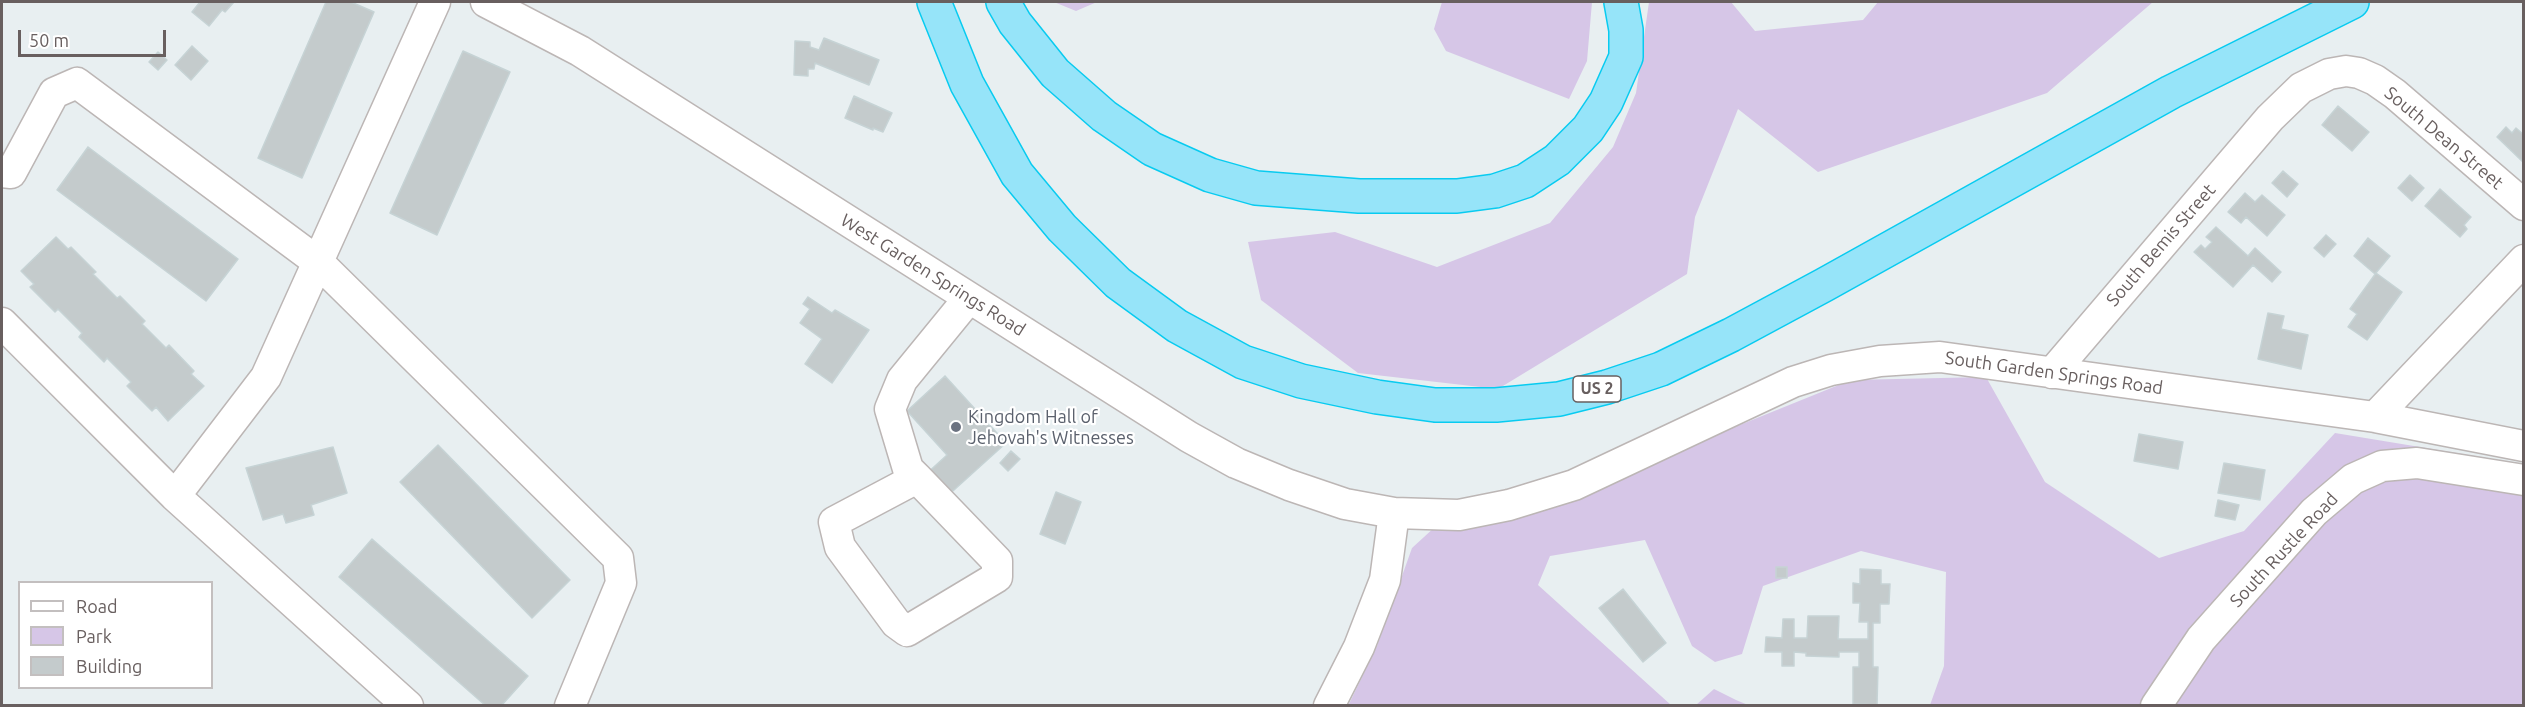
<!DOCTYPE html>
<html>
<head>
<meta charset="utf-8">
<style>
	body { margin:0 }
	#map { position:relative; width:2525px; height:707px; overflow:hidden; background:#e8eff1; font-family:Ubuntu,sans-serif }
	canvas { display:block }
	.frame { position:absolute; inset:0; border:3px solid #685f5f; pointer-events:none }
	.legend { position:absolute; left:18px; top:581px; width:195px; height:108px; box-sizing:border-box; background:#fff; border:2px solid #c3bfbf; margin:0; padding:8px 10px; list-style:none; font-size:18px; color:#685f5f }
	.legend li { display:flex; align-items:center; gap:12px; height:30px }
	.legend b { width:30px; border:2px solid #c3bfbf }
	.scale { position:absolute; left:18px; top:30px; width:148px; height:27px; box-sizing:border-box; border:3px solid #685f5f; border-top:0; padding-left:8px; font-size:18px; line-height:21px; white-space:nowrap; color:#685f5f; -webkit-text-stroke:4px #fff; paint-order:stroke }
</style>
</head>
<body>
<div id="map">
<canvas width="2525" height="707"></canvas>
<div class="frame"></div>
<ul class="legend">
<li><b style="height:8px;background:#fff"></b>Road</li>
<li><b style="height:16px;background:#d6c6e7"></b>Park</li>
<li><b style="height:16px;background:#c4cbcc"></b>Building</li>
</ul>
<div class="scale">50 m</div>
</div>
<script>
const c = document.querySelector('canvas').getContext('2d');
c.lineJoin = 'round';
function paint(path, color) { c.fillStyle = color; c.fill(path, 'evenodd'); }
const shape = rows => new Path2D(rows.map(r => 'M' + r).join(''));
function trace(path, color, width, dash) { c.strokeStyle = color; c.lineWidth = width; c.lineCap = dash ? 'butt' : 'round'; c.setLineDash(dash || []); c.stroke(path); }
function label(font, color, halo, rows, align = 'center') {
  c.font = font + ' Ubuntu,sans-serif'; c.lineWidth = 4.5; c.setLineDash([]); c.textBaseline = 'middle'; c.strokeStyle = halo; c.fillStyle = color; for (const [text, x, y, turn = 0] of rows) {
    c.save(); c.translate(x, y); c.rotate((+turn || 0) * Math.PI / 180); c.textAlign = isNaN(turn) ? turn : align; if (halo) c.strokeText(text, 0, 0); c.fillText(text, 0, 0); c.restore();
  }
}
paint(shape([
	[1054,2,1097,2,1076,11],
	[1442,2,1592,2,1587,61,1569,99,1446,51,1434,29],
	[1649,2,1731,2,1755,31,1863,20,1878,2,2153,2,2047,93,1818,172,1738,109,1695,217,1687,274,1498,389,1358,373,1261,300,1248,242,1335,232,1437,267,1550,223,1613,147,1636,93],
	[1986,377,2045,482,2159,558,2244,531,2335,433,2523,464,2523,705,1930,705,1944,666,1946,572,1861,551,1763,586,1742,654,1715,662,1692,646,1645,540,1550,556,1538,585,1671,705,1348,706,1377,646,1412,548,1436,526,1631,469,1851,380],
	[1714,689,1736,700,1748,705,1696,705]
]), '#d6c6e7');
const building = shape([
	[200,2,234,2,225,12,222,10,209,26,192,12,200,2],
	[326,2,351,2,374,12,302,178,258,158,326,2],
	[824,38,879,60,869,85,815,63,814,69,808,69,808,76,794,75,795,41,810,42,810,47,819,50,824,38],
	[192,46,208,61,191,80,175,65,192,46],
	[463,51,510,72,437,235,390,213,463,51],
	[158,52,167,60,158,70,149,62,158,52],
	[854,96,892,113,883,132,873,128,873,130,845,118,854,96],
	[2338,106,2369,132,2352,151,2322,125,2338,106],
	[2506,127,2512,133,2516,128,2524,135,2524,163,2497,137,2506,127],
	[88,147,238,259,206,301,57,190,88,147],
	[2283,171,2298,184,2287,197,2272,183,2283,171],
	[2410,175,2424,188,2412,201,2398,188,2410,175],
	[2440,189,2471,217,2464,225,2467,229,2460,237,2425,206,2440,189],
	[2245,193,2255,202,2262,195,2285,215,2267,236,2246,217,2241,223,2228,212,2245,193],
	[2216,227,2248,256,2255,248,2281,272,2272,282,2253,265,2233,287,2194,252,2201,245,2205,249,2212,242,2206,237,2216,227],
	[2326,235,2336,244,2324,257,2314,248,2326,235],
	[56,237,68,249,71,247,96,272,93,274,117,298,120,296,145,321,142,324,166,348,169,345,194,371,191,374,204,386,168,421,156,407,152,411,127,386,131,382,107,358,104,362,79,337,82,333,58,309,55,312,30,287,34,284,21,271,56,237],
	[2368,238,2390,256,2375,274,2354,256,2368,238],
	[2376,273,2402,292,2367,340,2348,327,2357,314,2350,309,2376,273],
	[808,297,832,313,835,310,869,330,832,383,805,364,822,339,800,323,810,309,803,304,808,297],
	[2268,313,2284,316,2281,329,2308,335,2301,369,2258,359,2268,313],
	[945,376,1006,443,944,499,924,476,947,455,907,411,945,376],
	[2139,434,2183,442,2178,469,2134,461,2139,434],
	[438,445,570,580,532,618,400,482,438,445],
	[333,447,347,493,311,505,314,515,286,523,283,514,263,520,246,468,333,447],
	[1011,451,1020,459,1008,471,1000,463,1011,451],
	[2224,463,2265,470,2260,500,2218,493,2224,463],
	[1056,492,1081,502,1065,544,1040,534,1056,492],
	[2218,500,2239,505,2235,520,2215,516,2218,500],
	[372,539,528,676,501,706,486,706,339,577,372,539],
	[1776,567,1787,567,1787,578,1776,578,1776,567],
	[1860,569,1881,570,1881,584,1890,584,1889,604,1880,604,1880,623,1873,623,1873,667,1878,667,1877,705,1853,704,1853,667,1859,667,1859,652,1839,652,1839,657,1806,656,1806,653,1794,652,1794,666,1782,666,1782,652,1765,652,1766,637,1782,638,1783,619,1794,619,1794,638,1807,638,1808,616,1839,616,1838,639,1868,639,1868,622,1859,622,1860,603,1853,603,1853,583,1860,584,1860,569],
	[1623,589,1666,643,1643,662,1599,608,1623,589]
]);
paint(building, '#c4cbcc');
trace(building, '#c6d3d5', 1.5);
const minor = shape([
	[486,2,580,51,1189,437,1236,463,1289,485,1345,504,1394,513,1459,515,1509,505,1574,485,1793,382,1831,370,1880,361,1940,357,2375,417,2524,446],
	[2,172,11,173,54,93,77,83,318,262,618,558,621,583,570,706],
	[2,323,175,496],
	[2052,373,2270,118,2301,88,2329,74,2346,71,2359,73,2375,80,2395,94,2524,205],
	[2375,417,2524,260],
	[917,478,834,522,840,547,896,623,907,631,997,577,997,561,917,478,908,469,890,409,902,380,969,298],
	[408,706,175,496,266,377,435,2],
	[1329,706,1359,647,1385,580,1394,513],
	[2156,706,2201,639,2314,512,2353,479,2382,466,2417,463,2524,480]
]);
const highway = shape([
	[934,2,967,84,1017,174,1062,228,1118,283,1177,326,1243,362,1301,381,1377,397,1435,405,1496,405,1559,399,1607,387,1661,369,1731,335,1824,285,2171,92,2352,2],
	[1003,2,1015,23,1055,73,1104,116,1152,149,1210,175,1256,188,1359,196,1457,196,1495,191,1525,181,1557,160,1588,129,1606,102,1626,57,1626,30,1621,2]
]);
trace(minor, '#bcb6b5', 33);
trace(highway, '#08cbf0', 36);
trace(minor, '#fff', 30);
trace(highway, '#96e4f9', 33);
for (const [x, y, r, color] of [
	[956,427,6,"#6b7280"]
]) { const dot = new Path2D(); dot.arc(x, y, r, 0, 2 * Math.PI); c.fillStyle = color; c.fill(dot); trace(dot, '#fff', 2); }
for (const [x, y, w] of [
	[1597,389,48]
]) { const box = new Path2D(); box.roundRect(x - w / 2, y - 13, w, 26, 4.5); c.fillStyle = '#fff'; c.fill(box); trace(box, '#685f5f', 1.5); }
label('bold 16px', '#685f5f', null, [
	["US 2",1597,389]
]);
label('18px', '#685f5f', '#fff', [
	["South Dean Street",2444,138,40],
	["South Bemis Street",2161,245,-49],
	["West Garden Springs Road",933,275,32],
	["South Garden Springs Road",2054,373,8],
	["South Rustle Road",2284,550,-47]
]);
label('18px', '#5b616d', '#fff', [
	["Kingdom Hall of",968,417],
	["Jehovah's Witnesses",968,438]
], 'left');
</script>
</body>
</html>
